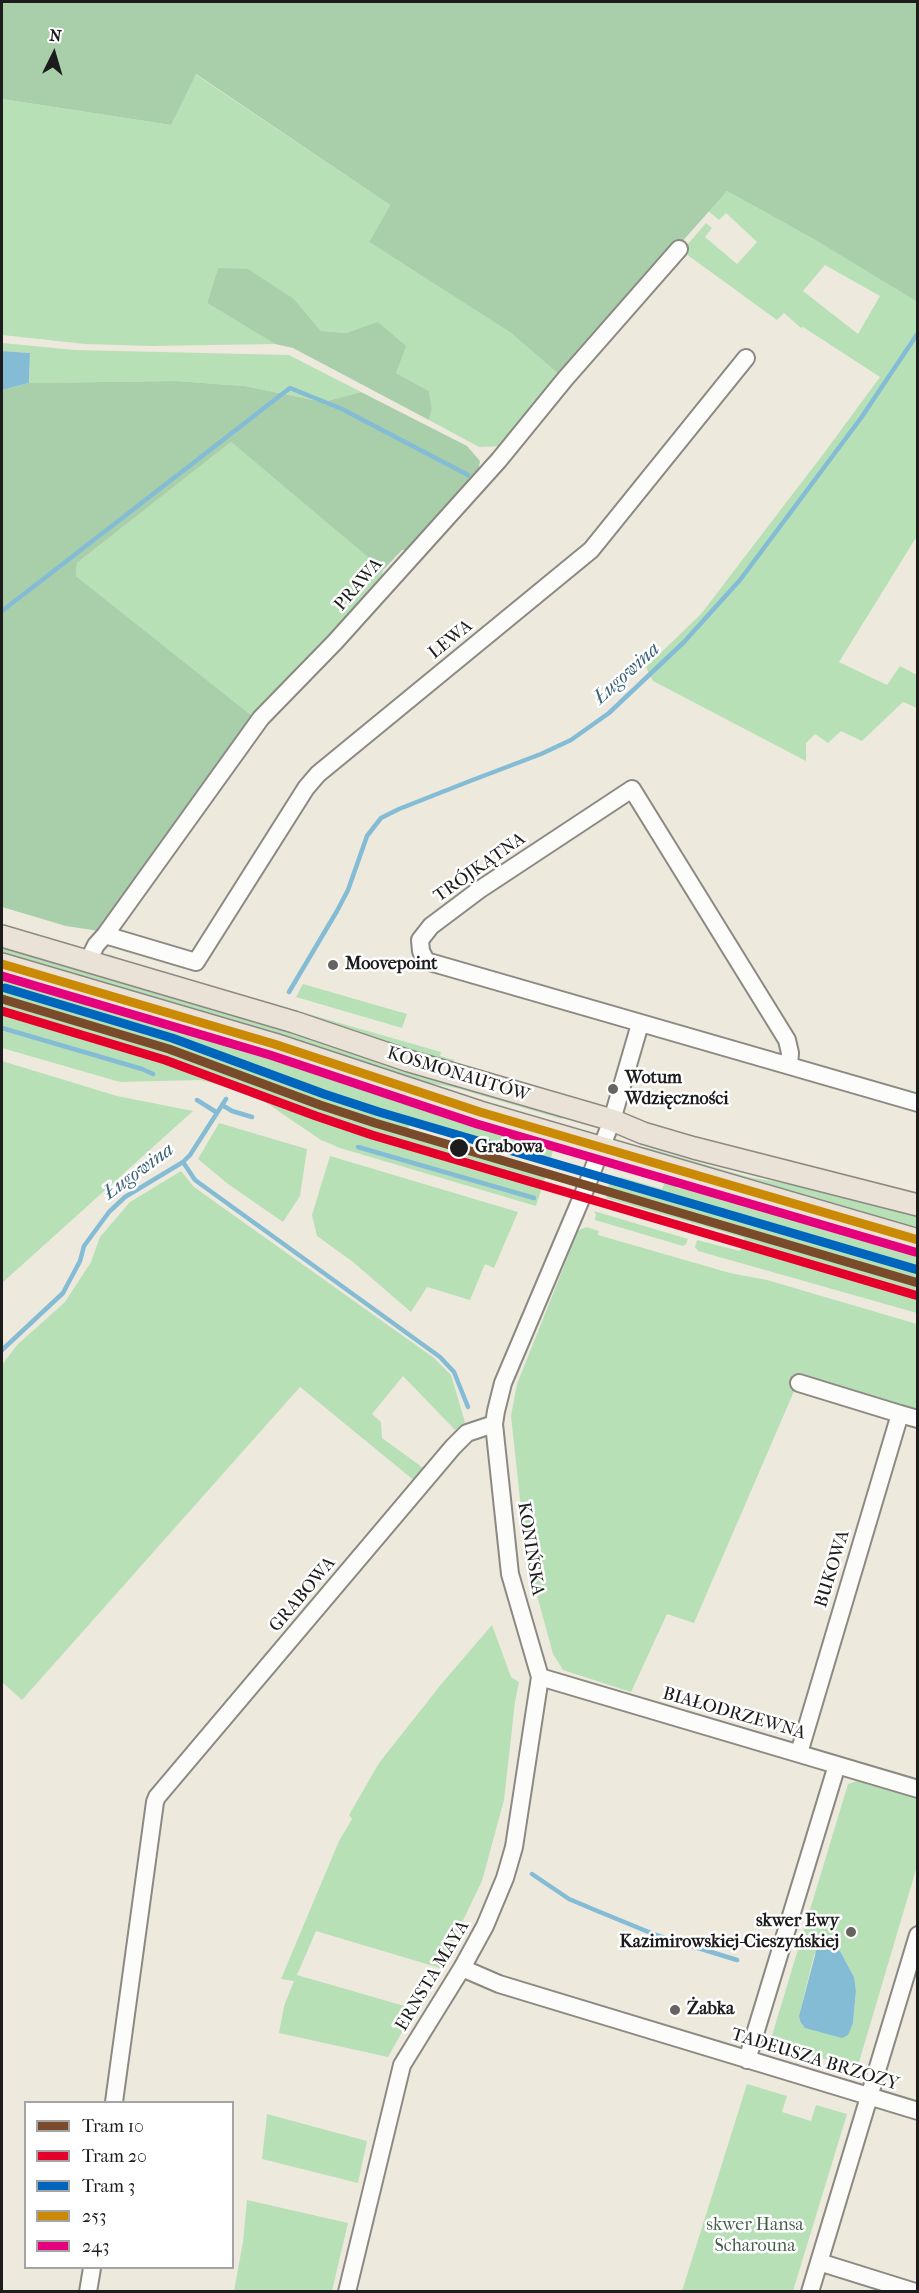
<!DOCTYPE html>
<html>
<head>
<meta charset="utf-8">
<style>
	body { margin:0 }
	#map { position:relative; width:919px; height:2293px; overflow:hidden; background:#eee9dd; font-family:"IM FELL French Canon",serif }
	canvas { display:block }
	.frame { position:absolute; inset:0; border:3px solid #1c1c1c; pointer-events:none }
	.legend { position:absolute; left:24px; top:2101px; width:210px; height:168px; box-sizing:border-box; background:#fff; border:2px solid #a4a4a4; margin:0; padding:8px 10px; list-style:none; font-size:18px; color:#1c1c1c }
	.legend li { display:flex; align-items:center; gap:12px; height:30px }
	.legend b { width:30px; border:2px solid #a4a4a4 }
	.north { position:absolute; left:24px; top:24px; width:60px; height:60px; -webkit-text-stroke:4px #fff; paint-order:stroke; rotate:5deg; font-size:16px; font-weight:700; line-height:24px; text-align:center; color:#1c1c1c }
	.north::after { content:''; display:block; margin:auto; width:21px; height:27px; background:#1c1c1c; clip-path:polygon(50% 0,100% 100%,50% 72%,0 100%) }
</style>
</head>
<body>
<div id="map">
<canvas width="919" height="2293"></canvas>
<div class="frame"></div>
<ul class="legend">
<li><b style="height:8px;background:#7a4b2a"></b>Tram 10</li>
<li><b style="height:8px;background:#e4002b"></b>Tram 20</li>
<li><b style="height:8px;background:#0065bd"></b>Tram 3</li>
<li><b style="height:8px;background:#cb8a06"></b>253</li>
<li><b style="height:8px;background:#e5007d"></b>243</li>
</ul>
<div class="north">N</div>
</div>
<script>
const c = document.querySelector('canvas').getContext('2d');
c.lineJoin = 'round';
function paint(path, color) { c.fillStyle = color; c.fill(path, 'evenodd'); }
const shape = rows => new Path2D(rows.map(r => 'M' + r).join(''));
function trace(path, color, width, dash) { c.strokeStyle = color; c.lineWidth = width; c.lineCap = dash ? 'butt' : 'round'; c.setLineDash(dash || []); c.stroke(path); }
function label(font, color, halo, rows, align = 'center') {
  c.font = font + ' "IM FELL French Canon",serif'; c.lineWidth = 5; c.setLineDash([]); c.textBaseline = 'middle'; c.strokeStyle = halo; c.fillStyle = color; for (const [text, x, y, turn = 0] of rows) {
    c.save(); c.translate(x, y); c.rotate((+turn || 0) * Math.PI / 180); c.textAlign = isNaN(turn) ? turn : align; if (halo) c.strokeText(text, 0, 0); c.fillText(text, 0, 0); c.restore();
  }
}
paint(shape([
	[195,74,390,205,369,242,511,333,562,377,505,446,479,447,429,420,432,409,429,391,396,373,378,323,346,333,321,331,294,299,218,268,207,303,275,344,152,346,85,344,2,335,2,99,171,125],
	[727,191,817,241,917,302,917,536,839,662,887,685,900,666,917,675,917,708,903,702,862,741,841,731,828,743,815,734,806,743,806,761,653,681,646,667,701,614,824,453,880,377,803,327,801,328,784,313,777,320,682,251,706,223,712,228,705,237,737,264,757,242,726,213,719,220,708,211],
	[825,265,880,296,858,334,803,291],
	[2,343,75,350,289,355,361,392,323,402,245,386,175,381,29,383,30,353,2,351],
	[231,442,383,570,382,581,256,719,76,576,77,563],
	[2,945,278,1026,563,1115,562,1119,456,1088,402,1078,2,956],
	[108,954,137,965,441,1052,440,1056,454,1060,454,1063,112,960],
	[2,974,288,1058,383,1091,448,1118,553,1150,550,1163,481,1142,481,1140,410,1122,406,1136,546,1175,536,1206,340,1148,321,1140,265,1102,228,1087,200,1080,120,1082,2,1048],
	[303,984,407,1014,402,1028,296,997],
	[2,1061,117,1096,193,1111,2,1283],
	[219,1123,307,1149,300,1196,283,1222,228,1184,198,1159],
	[630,1145,649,1148,748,1177,818,1189,917,1215,917,1231],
	[330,1156,518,1212,494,1268,485,1264,470,1300,427,1287,411,1312,353,1262,317,1236,312,1215],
	[181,1171,194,1187,434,1358,451,1375,465,1422,455,1430,403,1376,372,1414,381,1422,382,1438,426,1470,416,1482,300,1387,22,1700,2,1682,2,1365,17,1345,65,1302,91,1262,100,1237,130,1202],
	[621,1177,662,1189,665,1182,677,1184,676,1188,680,1189,681,1184,702,1186,917,1249,917,1313,698,1251,695,1247,697,1240,740,1251,744,1238,606,1198,609,1183],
	[594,1211,688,1239,686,1244,683,1246,595,1220,596,1215],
	[586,1227,599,1231,598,1235,730,1273,767,1280,917,1324,917,1413,795,1389,694,1623,667,1614,631,1692,563,1670,553,1654,526,1555,511,1416,517,1384,578,1231],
	[492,1625,511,1677,519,1682,515,1702,504,1800,482,1881,440,1968,316,1931,297,1975,415,2009,388,2057,279,2033,284,2006,294,1981,281,1979,339,1841,352,1819,349,1815,379,1763,443,1682],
	[857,1781,917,1799,917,1866,857,2069,770,2042,848,1784],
	[830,1944,840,1951,854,1977,856,1991,853,2023,800,2021,799,2016,814,1955],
	[747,2084,787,2096,782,2112,811,2121,816,2105,847,2114,793,2291,682,2291],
	[267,2114,367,2141,358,2183,262,2159],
	[247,2200,348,2223,332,2291,234,2291,243,2242]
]), '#b7e0b7');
paint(shape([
	[2,2,917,2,917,302,817,241,727,191,562,377,511,333,369,242,390,205,196,74,171,125,2,99],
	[218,268,248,269,294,299,321,331,346,333,378,322,406,346,396,373,429,391,432,409,429,420,293,348,275,344,207,303],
	[175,381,245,386,323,402,361,392,467,446,480,461,478,472,409,550,402,550,383,570,231,442,77,563,76,576,256,719,99,931,66,926,2,907,2,390,29,383]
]), '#a8cfaa');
paint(shape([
	[2,351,30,353,29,383,2,390],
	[819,1940,835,1946,840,1951,854,1977,856,1991,853,2023,848,2035,842,2038,805,2028,800,2021,799,2016]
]), '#85bcd5');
trace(shape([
	[2,611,290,388,342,409,468,475],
	[289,992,337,911,348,890,367,836,381,818,399,809,470,781,541,754,571,740,609,713,684,642,740,580,861,418,918,333],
	[2,1028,142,1069,153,1074],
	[197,1100,216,1112],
	[222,1105,232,1111,252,1117],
	[358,1147,534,1198],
	[183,1162,195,1180,440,1357,454,1372,468,1407],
	[2,1350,63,1293,80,1261,84,1246,109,1212,125,1197,183,1162,190,1155,226,1099],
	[532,1874,569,1899,595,1910,656,1935,737,1960]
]), '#85bcd5', 4.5);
const minor = shape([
	[105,935,196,962,306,788,318,774,591,550,746,358],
	[88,961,96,945,105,935,261,718,335,642,499,460,565,379,679,249],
	[789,1065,790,1053,787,1040,632,789,479,890,431,926,420,940,421,951,426,961,918,1103],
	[799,1383,900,1414],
	[540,1677,918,1789],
	[799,1753,900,1414,918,1419],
	[462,1968,499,1984,918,2111],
	[747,2060,837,1765],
	[114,2102,155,1802,157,1797,453,1447,467,1433,494,1424],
	[819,2262,915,2292],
	[88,2292,92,2268],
	[347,2292,402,2065,462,1968,485,1926,505,1878,514,1847,540,1677,510,1574,494,1424,496,1411,503,1383,587,1185,612,1120,640,1024],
	[810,2292,918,1935]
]);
const major = shape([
	[2,936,294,1022,409,1061,612,1120,643,1133,694,1148,918,1205],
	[2,964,274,1044,480,1112,918,1240]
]);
trace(minor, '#8c8983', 20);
trace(major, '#8c8983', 24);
trace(minor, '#fcfcfa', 16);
trace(major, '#eae2d6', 21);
trace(shape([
	[2,964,274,1044,480,1112,918,1240]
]), '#cb8a06', 9);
trace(shape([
	[2,976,270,1055,477,1124,915,1252]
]), '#e5007d', 9);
trace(shape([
	[2,999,169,1049,320,1105,375,1123,918,1283]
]), '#7a4b2a', 9);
trace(shape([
	[2,1011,165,1060,316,1116,372,1135,915,1295]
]), '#e4002b', 9);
trace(shape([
	[5,988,172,1038,324,1094,379,1112,918,1270]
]), '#0065bd', 9);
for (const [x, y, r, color] of [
	[333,965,6,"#666460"],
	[613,1089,6,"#666460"],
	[459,1148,10,"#1c1c1c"],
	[851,1932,6,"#666460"],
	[675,2010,6,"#666460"]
]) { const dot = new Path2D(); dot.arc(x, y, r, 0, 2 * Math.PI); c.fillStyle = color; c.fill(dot); trace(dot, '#fff', 2); }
label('18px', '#1c1c1c', '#fff', [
	["PRAWA",359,585,-49],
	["LEWA",451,640,-39],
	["TRÓJKĄTNA",480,868,-35],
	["KOSMONAUTÓW",458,1075,17],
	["KONIŃSKA",530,1549,81],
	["BUKOWA",833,1569,-73],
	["GRABOWA",303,1595,-50],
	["BIAŁODRZEWNA",734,1714,16],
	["ERNSTA MAYA",433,1976,-59],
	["TADEUSZA BRZOZY",815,2060,17]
]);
label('bold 18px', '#1c1c1c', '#fff', [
	["Moovepoint",345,965],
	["Wotum",625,1079],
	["Wdzięczności",625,1100],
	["skwer Ewy",839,1922,"right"],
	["Kazimirowskiej-Cieszyńskiej",839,1943,"right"],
	["Żabka",687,2010]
], 'left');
label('bold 18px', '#1c1c1c', '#fff', [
	["Grabowa",475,1148]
], 'left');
label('18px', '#425e47', '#fff', [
	["skwer Hansa",755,2226],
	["Scharouna",755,2247]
]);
label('italic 20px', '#3a6277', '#fff', [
	["Ługowina",627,674,-42],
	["Ługowina",139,1172,-36]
]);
</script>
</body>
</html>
